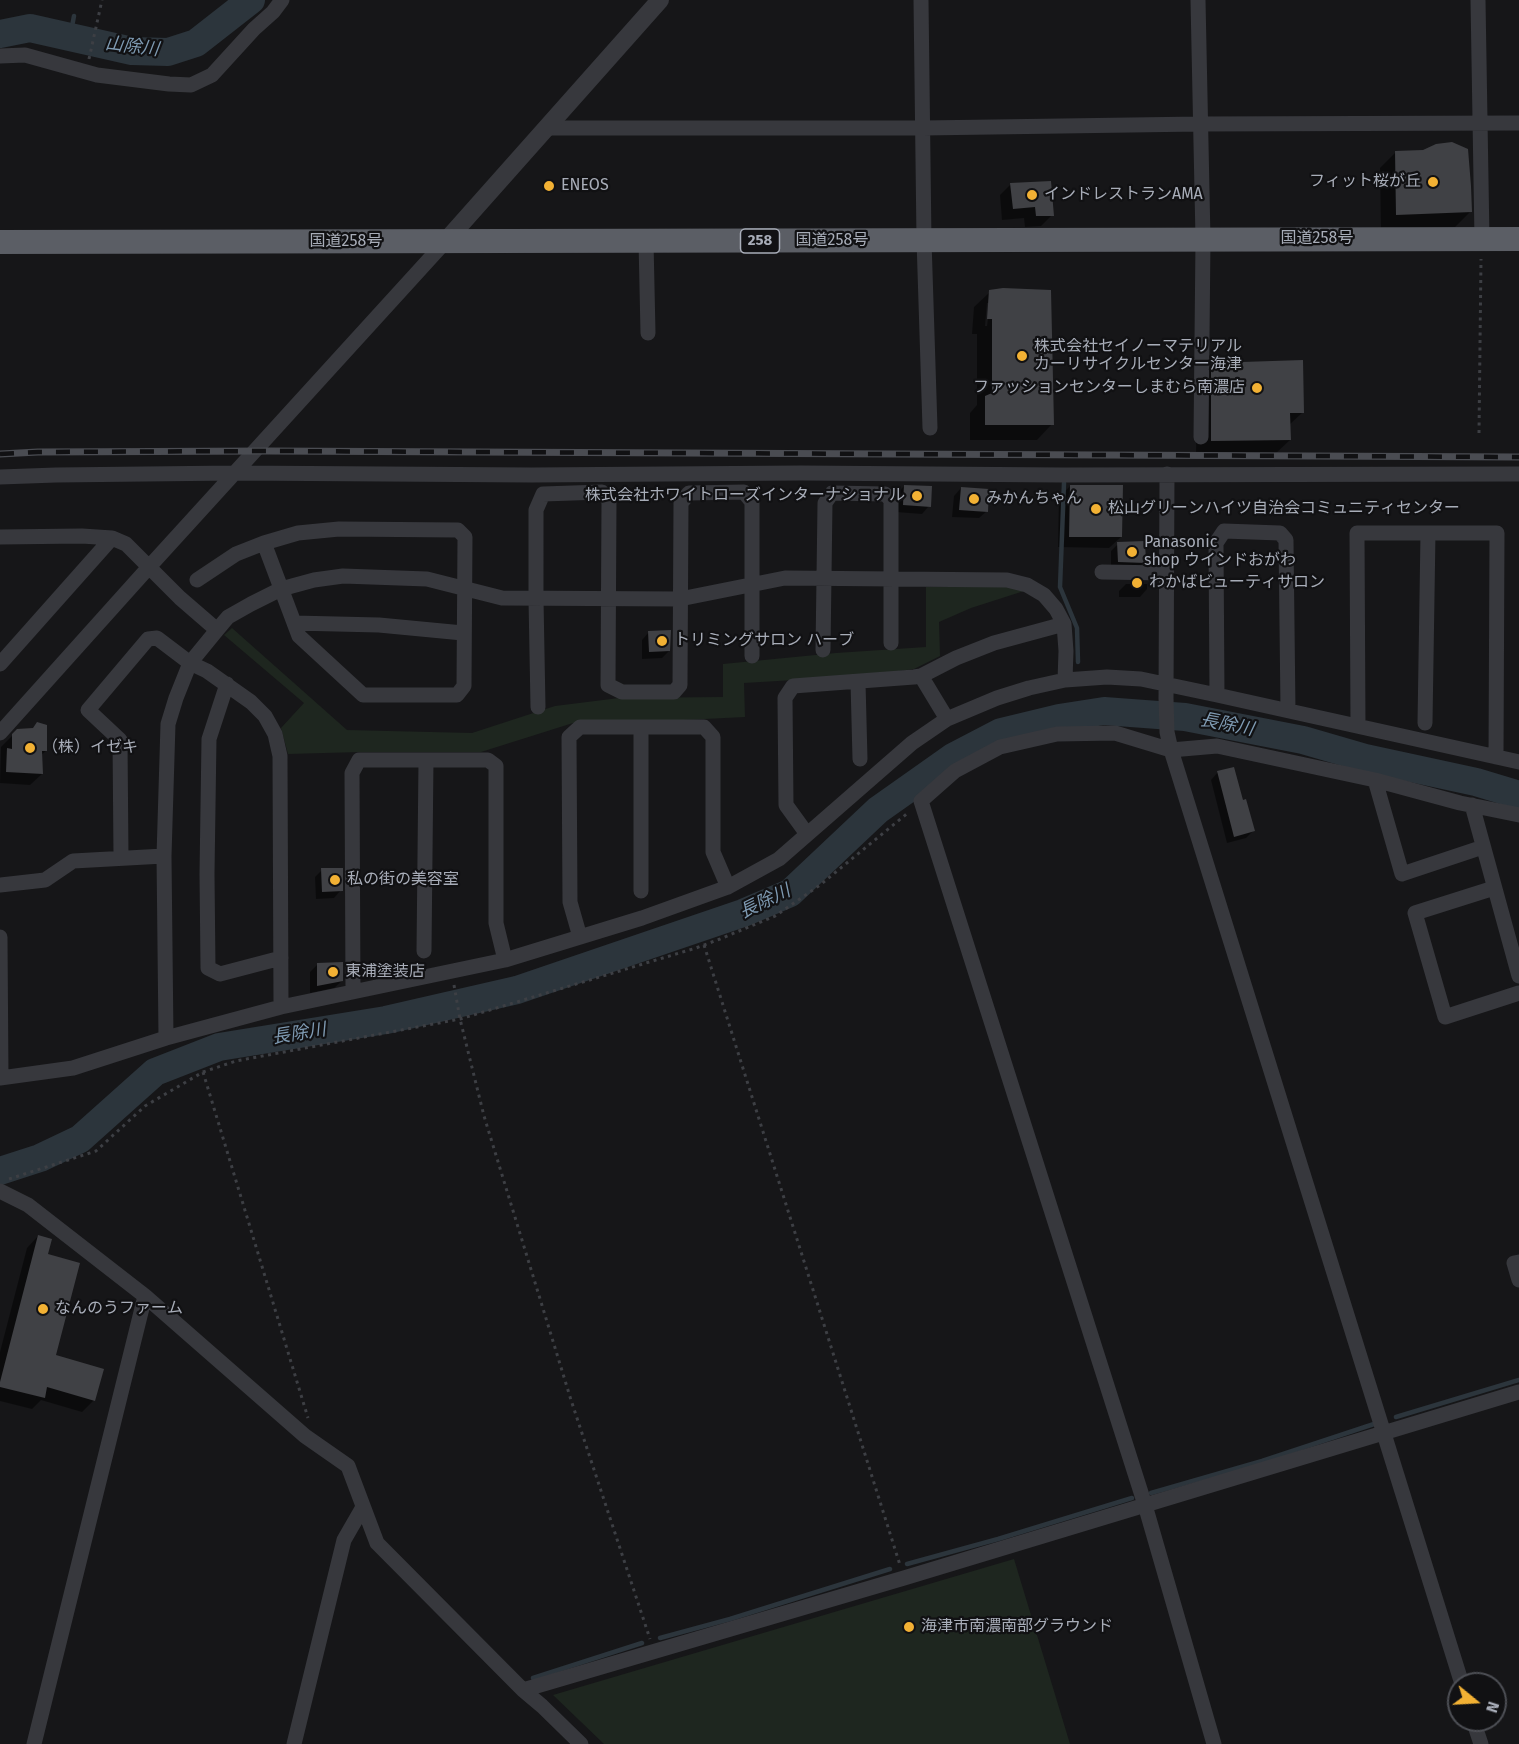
<!DOCTYPE html>
<html>
<head>
<meta charset="utf-8">
<style>
	body { margin:0 }
	#map { position:relative; width:1519px; height:1744px; overflow:hidden; background:#161618; font-family:"Fira Sans",sans-serif }
	canvas { display:block }
	.north { position:absolute; left:1447px; top:1672px; width:60px; height:60px; box-sizing:border-box; background:#111113; border:2px solid #4d4f55; border-radius:50%; rotate:108deg; font-size:16px; font-weight:700; line-height:24px; text-align:center; color:#a8adb8 }
	.north::after { content:''; display:block; margin:auto; width:21px; height:27px; background:#f2b134; clip-path:polygon(50% 0,100% 100%,50% 72%,0 100%) }
</style>
</head>
<body>
<div id="map">
<canvas width="1519" height="1744"></canvas>
<div class="north">N</div>
</div>
<script>
const c = document.querySelector('canvas').getContext('2d');
c.lineJoin = 'round';
function paint(path, color) { c.fillStyle = color; c.fill(path, 'evenodd'); }
const shape = rows => new Path2D(rows.map(r => 'M' + r).join(''));
function trace(path, color, width, dash) { c.strokeStyle = color; c.lineWidth = width; c.lineCap = dash ? 'butt' : 'round'; c.setLineDash(dash || []); c.stroke(path); }
function label(font, color, halo, rows, align = 'center') {
  c.font = font + ' "Fira Sans","Noto Sans JP",sans-serif'; c.lineWidth = 4.5; c.setLineDash([]); c.textBaseline = 'middle'; c.strokeStyle = halo; c.fillStyle = color; for (const [text, x, y, turn = 0] of rows) {
    c.save(); c.translate(x, y); c.rotate((+turn || 0) * Math.PI / 180); c.textAlign = isNaN(turn) ? turn : align; if (halo) c.strokeText(text, 0, 0); c.fillText(text, 0, 0); c.restore();
  }
}
paint(shape([
	[1005,586,1024,591,971,608,939,622,940,656,914,669,862,676,744,683,745,717,603,724,573,723,481,752,361,752,288,754,281,728,304,703,224,635,232,628,347,730,472,733,555,706,619,698,723,697,723,664,836,653,926,647,926,587],
	[1014,1559,1070,1744,604,1744,553,1695]
]), '#1e261f');
paint(shape([
	[1396,152,1470,212,1455,227,1381,230,1380,168],
	[1011,184,1052,215,1041,226,1025,227,1024,218,1002,220,1000,195],
	[990,292,1052,424,1037,440,970,440,970,413,977,405,977,334,972,334,974,307],
	[987,303,990,303,987,326,985,326],
	[1212,365,1302,413,1289,425,1290,440,1274,455,1196,456,1197,380],
	[904,486,929,506,922,514,896,512,897,494],
	[1070,486,1121,537,1109,548,1058,547,1059,498],
	[961,488,987,511,979,518,952,517,954,496],
	[1118,544,1144,562,1137,570,1111,569,1111,551],
	[1126,584,1147,584,1147,589,1140,597,1119,597,1119,591],
	[649,632,669,651,662,658,642,659,642,640],
	[17,731,46,751,41,755,42,774,30,785,0,783,1,747],
	[1218,772,1242,802,1254,830,1246,838,1227,843,1211,780],
	[322,870,341,890,334,898,316,899,315,877],
	[317,965,342,981,334,988,310,993,310,972],
	[38,1236,46,1255,54,1356,94,1400,82,1412,41,1400,32,1409,0,1401,0,1352,27,1248]
]), '#0007');
trace(shape([
	[70,37,74,16],
	[1064,483,1060,587,1077,628,1078,662],
	[1078,715,1079,705],
	[1396,1417,1519,1380],
	[1151,1493,1262,1461,1374,1424],
	[907,1564,998,1539,1132,1498],
	[660,1638,730,1619,890,1569],
	[533,1678,642,1643]
]), '#2c353c', 4.5);
trace(shape([
	[0,34,30,28,132,51,168,52,196,43,251,0],
	[0,1171,40,1158,80,1139,155,1072,219,1047,386,1020,517,990,743,913,790,893,878,810,953,757,1001,732,1059,718,1104,711,1185,717,1303,740,1365,758,1476,782,1519,795]
]), '#2c353c', 28);
paint(shape([
	[1452,142,1468,149,1471,186,1472,212,1396,215,1395,151,1423,150,1436,144],
	[1051,181,1054,216,1036,216,1035,207,1013,209,1010,183],
	[1003,288,1051,290,1054,425,985,425,985,396,992,393,992,319,987,319,989,290],
	[1303,360,1304,413,1290,413,1291,440,1211,441,1211,363],
	[904,485,932,486,931,507,903,505],
	[1070,485,1123,485,1122,537,1069,537],
	[961,487,989,489,988,512,959,510],
	[1145,541,1146,563,1118,562,1117,542],
	[671,630,670,651,649,652,648,631],
	[37,722,47,725,47,751,42,751,43,774,6,772,7,748,12,749,12,734,17,729,33,728],
	[1234,767,1243,800,1246,799,1255,831,1234,837,1217,771],
	[321,868,343,868,343,891,322,892],
	[343,962,343,981,317,986,317,963],
	[38,1235,52,1239,48,1254,80,1263,56,1355,104,1369,95,1401,47,1387,45,1398,0,1387,0,1382]
]), '#404145');
trace(shape([
	[89,59,102,0],
	[1479,433,1481,259],
	[704,945,900,1565],
	[454,985,460,1019,484,1116,571,1400,650,1639],
	[203,1072,308,1418],
	[9,1179,96,1151,145,1106,203,1072,236,1061,460,1019,696,948,720,939,775,916,820,885,909,812]
]), '#3d3f44', 3, [3, 4.5]);
trace(shape([
	[921,0,924,240,930,428],
	[1198,0,1203,239,1201,437],
	[1478,0,1482,239],
	[0,56,25,55,97,75,169,84,191,85,212,75,254,29,273,12,282,0],
	[546,128,923,128,1200,124,1519,123],
	[646,241,648,333],
	[1167,474,1166,698,1167,732,1171,750,1462,1684],
	[0,477,56,475,235,473,532,475,801,473,1063,475,1519,474],
	[0,537,82,536,112,538,126,544,180,598,217,630],
	[1102,572,1166,573],
	[197,580,236,554,264,543,298,533,339,529,458,530,465,537,464,686,457,695,363,695,299,636,264,543],
	[294,623,379,625,463,633],
	[823,650,825,503,832,493,885,494,891,500,891,643],
	[0,664,112,538],
	[921,676,947,719],
	[858,682,860,759],
	[227,684,209,739,207,874,208,968,220,974,281,958],
	[1217,695,1216,543,1224,531,1280,533,1286,540,1288,710],
	[538,707,536,599,536,510,543,494,602,492,609,501,608,685,622,692,674,692,680,685,681,503,689,493,744,492,752,502,752,656],
	[1425,723,1428,533],
	[1358,726,1357,533,1497,533,1496,757],
	[0,733,149,567,445,242],
	[1375,780,1402,874,1483,847],
	[1472,805,1519,976],
	[807,834,786,805,785,698,793,686,914,677,921,676,956,658,994,643,1064,624],
	[121,857,120,740,88,710,148,639,157,638,190,663,207,671,251,702,265,716,275,734,280,756,281,1007],
	[0,885,45,880,73,861,164,856],
	[1494,888,1415,913,1445,1017,1519,993],
	[641,891,641,729],
	[0,937,1,1078],
	[580,937,570,902,569,737,580,727,704,727,713,737,713,852,728,887],
	[424,951,426,760],
	[353,991,352,773,359,760,488,760,496,766,496,923,505,960],
	[166,1038,164,856,168,724,176,698,190,663,217,630,228,617,251,604,281,589,314,580,343,576,427,579,502,598,680,599,785,578,1007,580,1027,585,1044,595,1056,609,1064,624,1066,651,1065,680],
	[0,1078,73,1068,166,1038,281,1007,505,960,642,918,728,887,779,859,912,743,947,719,997,698,1029,688,1065,680,1107,677,1141,679,1217,695,1519,762],
	[0,1191,28,1205,145,1296,305,1436,348,1466,377,1543,523,1690,542,1706,581,1744],
	[1519,1262,1514,1263,1519,1280],
	[523,1690,904,1578,1519,1392],
	[1473,1720,1481,1744],
	[34,1744,145,1296],
	[294,1744,344,1540,363,1507],
	[1214,1744,1145,1505,921,801,955,771,1000,747,1057,734,1115,733,1171,750,1217,746,1375,780,1460,803,1519,815]
]), '#37383d', 15);
trace(shape([
	[445,242,660,0]
]), '#37383d', 18);
trace(shape([
	[0,242,1519,239]
]), '#5b5e65', 24);
const rail = shape([
	[0,454,38,452,268,451,1519,457]
]);
trace(rail, '#4a4c52', 7);
trace(rail, '#111113', 4.5, [14]);
for (const [x, y, r, color] of [
	[1433,182,6,"#f2b134"],
	[549,186,6,"#f2b134"],
	[1032,195,6,"#f2b134"],
	[1022,356,6,"#f2b134"],
	[1257,388,6,"#f2b134"],
	[917,496,6,"#f2b134"],
	[974,499,6,"#f2b134"],
	[1096,509,6,"#f2b134"],
	[1132,552,6,"#f2b134"],
	[1137,583,6,"#f2b134"],
	[662,641,6,"#f2b134"],
	[30,748,6,"#f2b134"],
	[335,880,6,"#f2b134"],
	[333,972,6,"#f2b134"],
	[43,1309,6,"#f2b134"],
	[909,1627,6,"#f2b134"]
]) { const dot = new Path2D(); dot.arc(x, y, r, 0, 2 * Math.PI); c.fillStyle = color; c.fill(dot); trace(dot, '#111113', 2); }
for (const [x, y, w] of [
	[760,241,39]
]) { const box = new Path2D(); box.roundRect(x - w / 2, y - 12, w, 24, 4.5); c.fillStyle = '#111113'; c.fill(box); trace(box, '#a8adb8', 1.5); }
label('bold 15px', '#a8adb8', null, [
	["258",760,241]
]);
label('16px', '#a8adb8', '#111113', [
	["フィット桜が丘",1421,182,"right"],
	["ENEOS",561,186],
	["インドレストランAMA",1044,195],
	["株式会社セイノーマテリアル",1034,347],
	["カーリサイクルセンター海津",1034,365],
	["ファッションセンターしまむら南濃店",1245,388,"right"],
	["株式会社ホワイトローズインターナショナル",905,496,"right"],
	["みかんちゃん",986,499],
	["松山グリーンハイツ自治会コミュニティセンター",1108,509],
	["Panasonic",1144,543],
	["shop ウインドおがわ",1144,561],
	["わかばビューティサロン",1149,583],
	["トリミングサロン ハーブ",674,641],
	["（株）イゼキ",42,748],
	["私の街の美容室",347,880],
	["東浦塗装店",345,972],
	["なんのうファーム",55,1309],
	["海津市南濃南部グラウンド",921,1627]
], 'left');
label('16px', '#a8adb8', '#111113', [
	["国道258号",1317,239],
	["国道258号",832,241],
	["国道258号",346,242]
]);
label('italic 18px', '#7f9bb3', '#111113', [
	["山除川",132,47,7],
	["長除川",1227,725,11],
	["長除川",765,902,-26],
	["長除川",299,1034,-9]
]);
</script>
</body>
</html>
